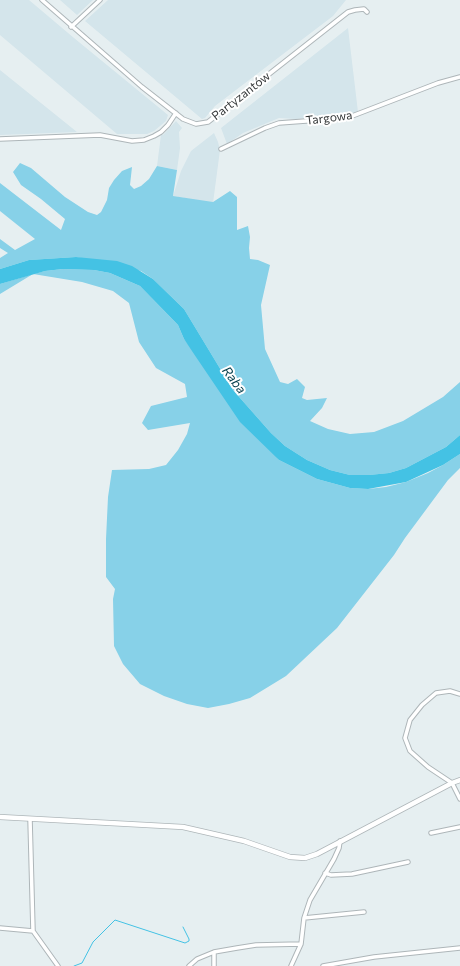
<!DOCTYPE html>
<html>
<head>
<meta charset="utf-8">
<style>
	body { margin:0 }
	canvas { display:block; background:#e6eff1 }
</style>
</head>
<body>
<canvas width="460" height="966"></canvas>
<script>
const c = document.querySelector('canvas').getContext('2d');
c.lineJoin = 'round';
function paint(path, color) { c.fillStyle = color; c.fill(path, 'evenodd'); }
const shape = rows => new Path2D(rows.map(r => 'M' + r).join(''));
function trace(path, color, width, dash) { c.strokeStyle = color; c.lineWidth = width; c.lineCap = dash ? 'butt' : 'round'; c.setLineDash(dash || []); c.stroke(path); }
function label(font, color, halo, rows, align = 'center') {
  c.font = font + ' Commissioner,sans-serif'; c.lineWidth = 4; c.setLineDash([]); c.textBaseline = 'middle'; c.strokeStyle = halo; c.fillStyle = color; for (const [text, x, y, turn = 0] of rows) {
    c.save(); c.translate(x, y); c.rotate((+turn || 0) * Math.PI / 180); c.textAlign = isNaN(turn) ? turn : align; if (halo) c.strokeText(text, 0, 0); c.fillText(text, 0, 0); c.restore();
  }
}
paint(shape([
	[0,0,29,0,74,38,168,115,166,121,154,131,147,134,117,134,0,35],
	[60,0,93,0,77,15],
	[108,0,346,0,333,16,215,106,205,118,202,119,85,21],
	[348,28,358,112,345,115,296,119,279,118,243,133,227,144,221,128],
	[0,70,77,132,0,135],
	[176,121,182,128,179,132,180,148,177,170,157,166,161,135,163,135],
	[214,133,218,142,220,150,213,203,173,196,181,171,191,151]
]), '#d4e5eb');
paint(shape([
	[20,163,31,168,65,197,88,212,97,215,101,212,107,200,109,188,114,180,122,171,132,167,130,185,134,189,141,186,149,179,157,166,177,170,173,196,213,202,230,191,237,197,237,230,248,226,250,237,249,248,250,259,258,260,270,265,261,305,265,349,280,382,288,384,297,379,305,387,302,398,307,400,327,398,322,408,310,421,328,429,350,434,374,432,403,421,443,397,460,382,460,435,446,447,406,468,389,473,369,475,350,475,330,470,307,460,285,446,271,433,233,390,184,309,153,279,141,271,76,257,29,260,0,269,0,258,8,253,0,248,0,239,15,250,35,239,0,211,0,183,61,230,65,219,41,199,21,185,13,172],
	[63,269,94,270,110,273,140,286,178,325,184,339,279,460,317,479,350,488,368,489,386,487,406,482,428,473,443,465,460,454,460,468,448,480,405,538,394,555,337,628,286,676,250,698,229,704,208,708,187,704,164,696,140,684,123,664,114,646,113,599,115,589,106,577,106,539,108,497,112,470,149,469,166,465,178,450,187,434,190,423,148,430,142,423,151,406,187,397,185,384,156,368,139,342,129,303,113,291,82,282,33,274,0,294,0,284,33,274,45,271]
]), '#87d1e8');
paint(shape([
	[76,257,117,261,132,266,153,279,184,309,233,390,271,433,285,446,307,460,330,470,350,475,369,475,389,473,406,468,446,447,460,435,460,454,443,465,406,482,368,489,350,488,317,479,279,460,240,422,196,357,184,339,178,325,140,286,110,273,94,270,63,269,45,271,0,284,0,269,29,260]
]), '#44c2e4');
trace(shape([
	[74,966,82,963,93,942,115,920,185,943,189,941,189,939,183,927]
]), '#44c2e4', 1);
const minor = shape([
	[42,0,142,87,183,119,196,124,208,122,348,12,355,10,364,9,367,12],
	[71,27,100,0],
	[0,139,100,135,132,141,144,140,154,136,161,132,168,125,176,113],
	[221,149,265,128,279,123,347,118,438,83,460,77],
	[460,694,450,691,436,693,422,705,410,720,405,738,410,751,428,767,452,783,460,799],
	[30,819,33,931,58,966],
	[431,833,460,827],
	[325,873,331,875,352,874,408,862],
	[304,918,364,912],
	[0,928,33,931],
	[189,966,197,959,214,952,237,948,256,945,301,944],
	[214,966,214,952],
	[291,966,301,944,304,918,310,900,334,859,339,848,340,841],
	[323,966,374,957,460,948]
]);
const tertiary = shape([
	[0,817,183,827,244,841,290,857,305,858,317,854,452,783,460,780]
]);
trace(minor, '#aeb6b9', 5.5);
trace(tertiary, '#aeb6b9', 6);
trace(minor, '#fff', 3.5);
trace(tertiary, '#fff', 4.5);
label('12px', '#343738', '#fff', [
	["Partyzantów",241,96,-38],
	["Targowa",329,118,-7]
]);
label('italic 13px', '#023d4b', '#fff', [
	["Raba",234,380,53]
]);
</script>
</body>
</html>
